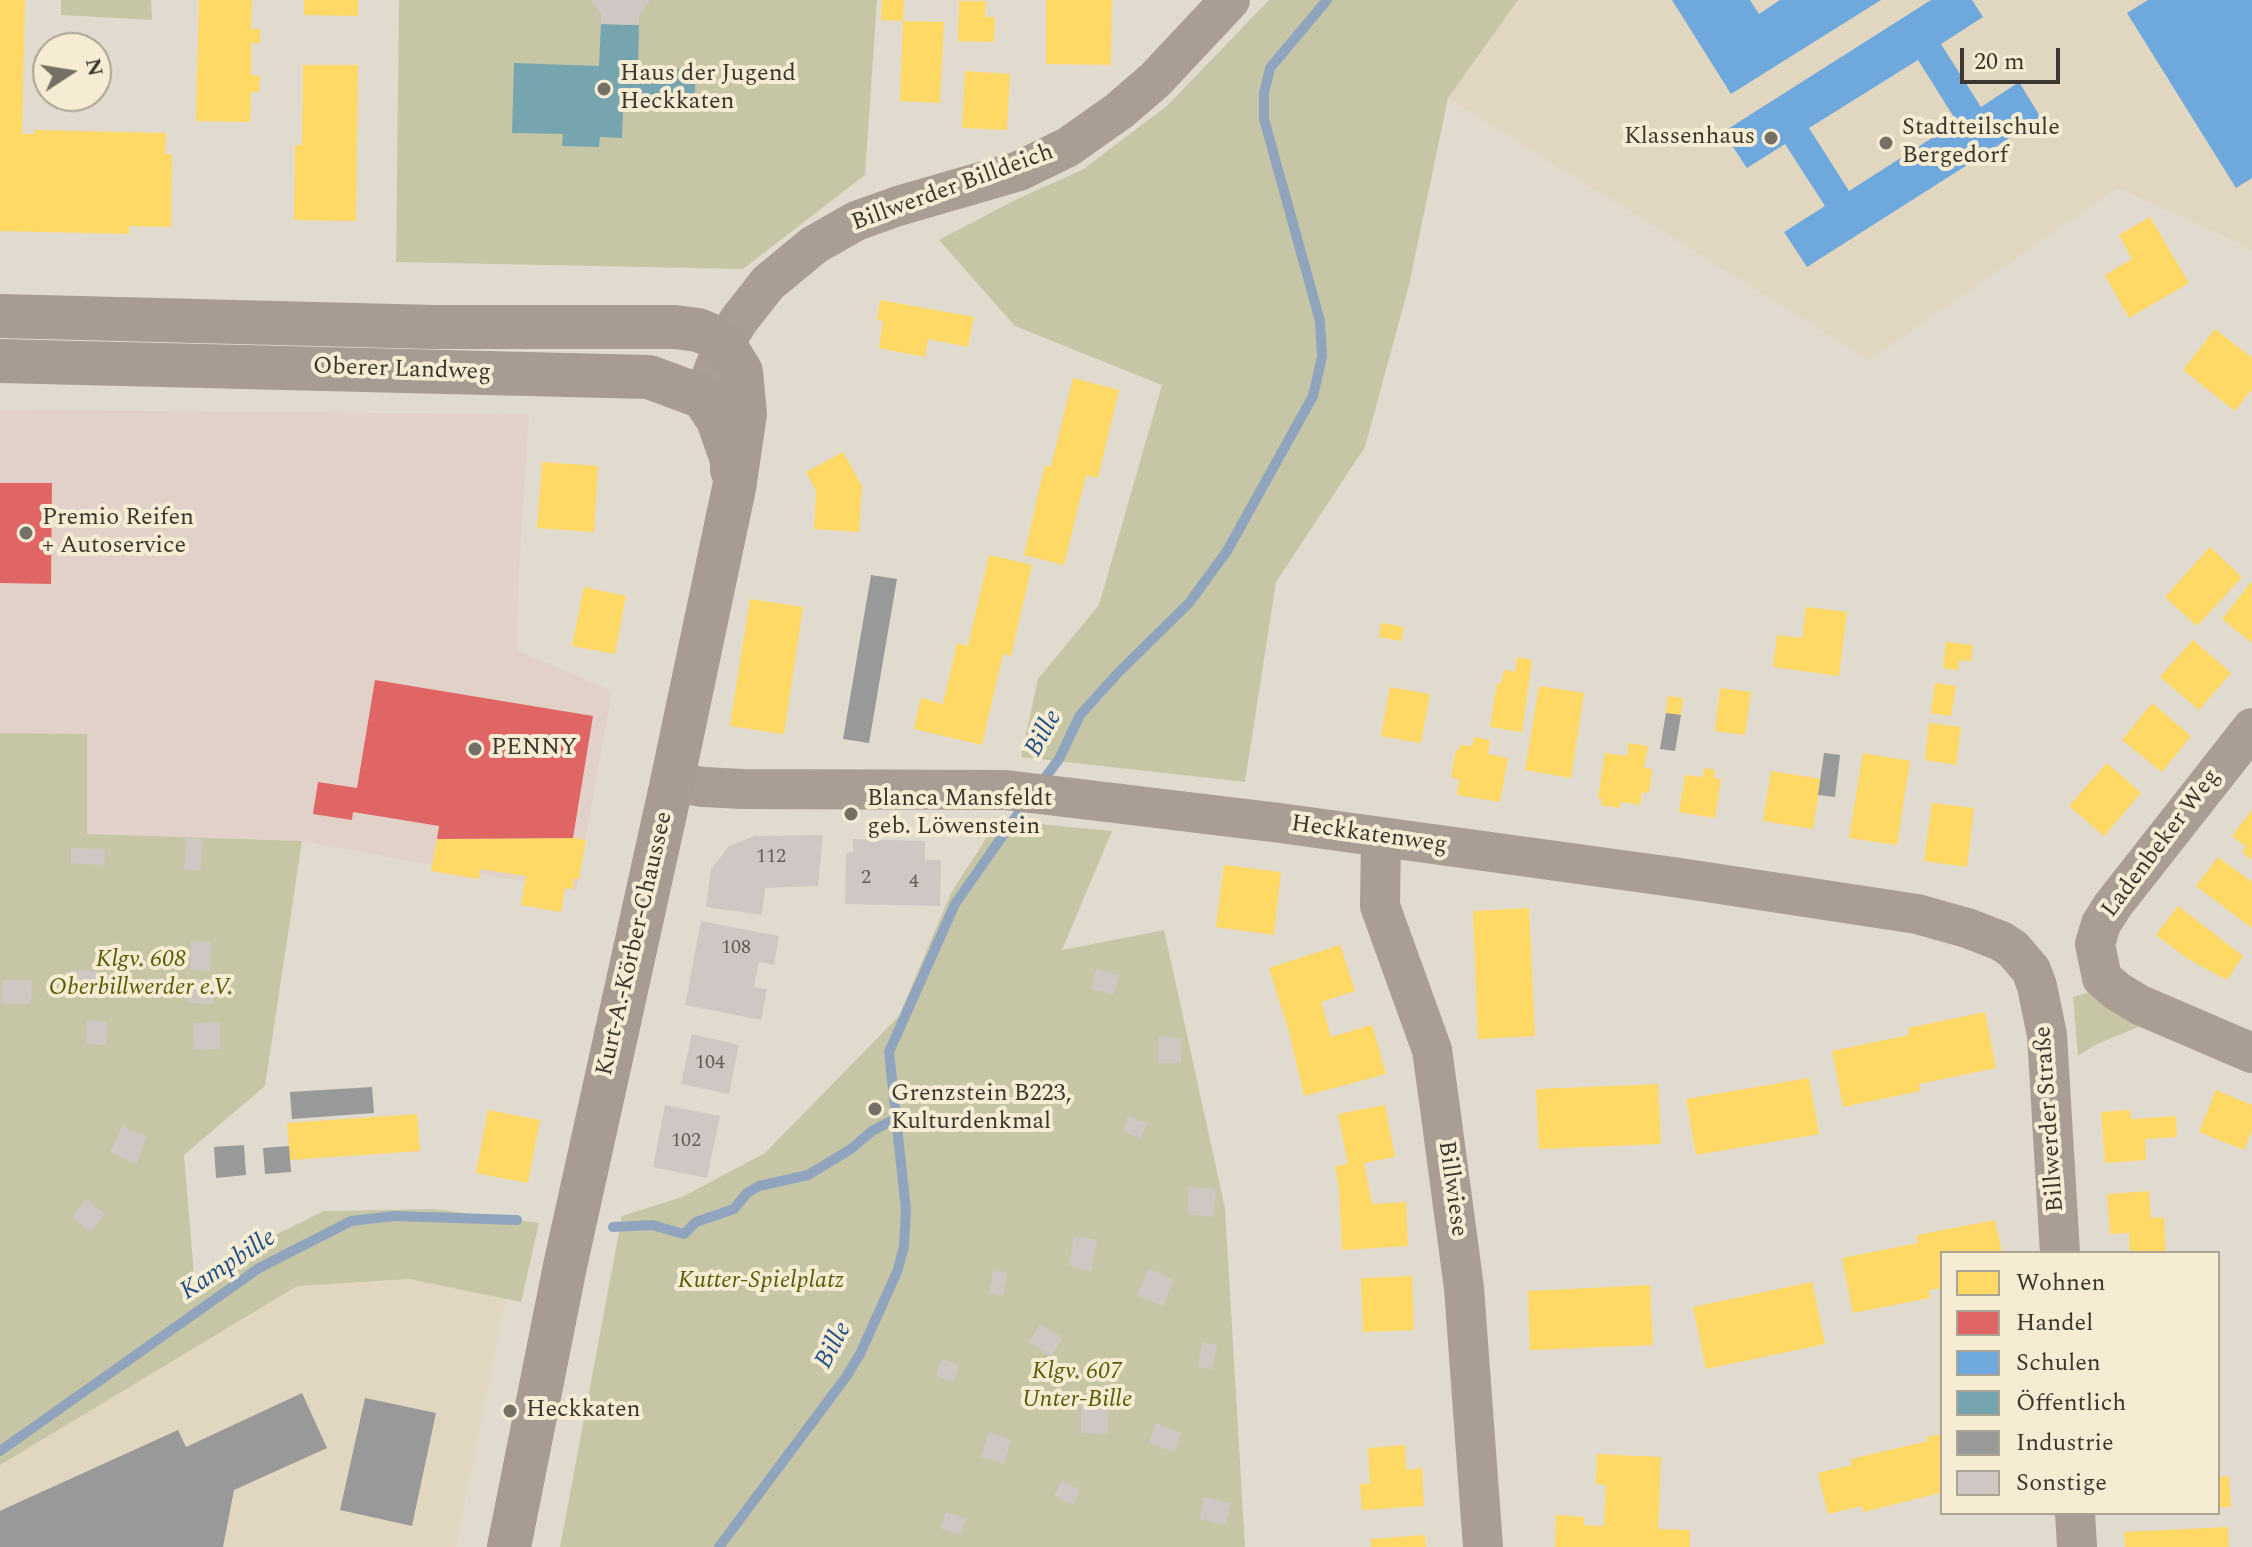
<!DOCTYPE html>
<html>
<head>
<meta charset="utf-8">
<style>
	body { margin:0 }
	#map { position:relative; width:2252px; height:1547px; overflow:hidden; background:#e1dbcf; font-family:Spectral,serif }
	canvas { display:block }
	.legend { position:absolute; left:1940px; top:1251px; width:280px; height:264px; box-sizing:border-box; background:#f6ecd4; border:2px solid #aba492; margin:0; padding:10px 14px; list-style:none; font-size:24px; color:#3b372e }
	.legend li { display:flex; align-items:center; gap:16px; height:40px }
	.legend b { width:40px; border:2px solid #aba492 }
	.north { position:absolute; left:32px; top:32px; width:80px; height:80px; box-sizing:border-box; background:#f6ecd4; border:2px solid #aba492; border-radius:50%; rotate:78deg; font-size:22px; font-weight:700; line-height:32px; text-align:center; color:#3b372e }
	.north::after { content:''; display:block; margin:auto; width:28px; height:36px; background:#757066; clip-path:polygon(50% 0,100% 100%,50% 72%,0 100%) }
	.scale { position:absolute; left:1960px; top:48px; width:100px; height:36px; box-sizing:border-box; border:4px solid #3b372e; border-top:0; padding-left:10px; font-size:24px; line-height:28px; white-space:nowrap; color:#3b372e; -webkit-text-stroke:6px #f6ecd4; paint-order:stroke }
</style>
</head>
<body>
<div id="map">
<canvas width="2252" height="1547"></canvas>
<ul class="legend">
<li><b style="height:22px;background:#ffd966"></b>Wohnen</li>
<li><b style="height:22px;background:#e06666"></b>Handel</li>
<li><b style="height:22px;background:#6fa8dc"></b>Schulen</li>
<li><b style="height:22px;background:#76a5af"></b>Öffentlich</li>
<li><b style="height:22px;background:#999"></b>Industrie</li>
<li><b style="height:22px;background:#cfc7c4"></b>Sonstige</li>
</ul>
<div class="north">N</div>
<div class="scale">20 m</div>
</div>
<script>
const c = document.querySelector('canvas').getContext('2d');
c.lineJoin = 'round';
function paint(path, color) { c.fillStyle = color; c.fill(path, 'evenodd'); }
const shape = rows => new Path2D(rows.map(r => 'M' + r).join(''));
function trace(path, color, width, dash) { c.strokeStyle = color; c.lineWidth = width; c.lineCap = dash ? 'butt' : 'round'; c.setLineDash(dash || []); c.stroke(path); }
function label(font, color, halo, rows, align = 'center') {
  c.font = font + ' Spectral,serif'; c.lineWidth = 8; c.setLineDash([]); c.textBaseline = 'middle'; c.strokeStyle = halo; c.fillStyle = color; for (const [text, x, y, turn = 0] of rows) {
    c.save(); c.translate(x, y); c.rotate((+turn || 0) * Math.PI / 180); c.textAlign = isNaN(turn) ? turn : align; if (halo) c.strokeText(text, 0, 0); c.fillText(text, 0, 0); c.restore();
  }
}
paint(shape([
	[0,410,529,414,518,586,517,650,612,691,576,891,302,841,87,834,87,734,0,733]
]), '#e2d1c8');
paint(shape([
	[1518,0,2252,0,2252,252,2237,242,2118,188,1869,360,1448,98],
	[520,1229,456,1547,0,1547,0,1462,360,1237]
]), '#e1d7c1');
paint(shape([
	[61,0,151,0,152,20,61,15],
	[399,0,877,0,865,175,743,269,396,262],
	[1269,0,1518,0,1448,98,1409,285,1365,447,1276,582,1245,782,1021,757,1038,679,1099,605,1162,385,1015,326,939,240,1015,200,1082,170,1168,105],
	[0,733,87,734,87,834,302,841,265,1086,184,1155,194,1275,324,1211,434,1209,539,1223,521,1302,409,1279,297,1286,0,1465],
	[998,820,1112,831,1062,950,1164,930,1225,1208,1245,1547,560,1547,622,1216,682,1197,765,1153,899,1016,951,893],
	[2092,991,2141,1021,2138,1027,2095,1045,2078,1056,2073,997]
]), '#c6c6a6');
paint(shape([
	[0,0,25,0,22,134,35,134,34,130,166,133,165,154,172,154,171,227,129,226,129,234,0,231],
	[199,0,252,0,251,29,260,29,260,43,251,43,251,75,260,76,259,92,251,92,250,122,196,121],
	[304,0,358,0,358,16,304,15],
	[882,0,904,0,903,21,881,20],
	[1046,0,1112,0,1111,65,1046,64],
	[959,1,986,1,985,17,995,17,994,42,958,41],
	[903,21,944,22,940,103,900,101],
	[303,65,358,65,356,221,294,220,295,145,302,145],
	[965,71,1010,74,1007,130,962,128],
	[2150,217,2189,283,2129,318,2105,275,2132,259,2119,235],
	[880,300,974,317,968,347,928,339,925,357,879,348,883,321,877,320],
	[2215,329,2252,358,2252,389,2235,411,2183,370],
	[1073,378,1119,390,1098,478,1086,475,1064,565,1024,555,1045,465,1051,467],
	[843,452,862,486,859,532,814,529,816,491,806,472],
	[542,462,598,466,594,532,537,528],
	[2210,547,2242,577,2197,626,2165,597],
	[989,555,1032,565,1011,656,1003,654,982,745,914,729,921,698,943,704,957,643,968,646],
	[2252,581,2252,643,2222,619],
	[584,587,626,596,615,654,572,646],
	[750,599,803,607,784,734,730,726],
	[1806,607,1847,612,1839,676,1773,667,1777,635,1802,638],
	[1381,623,1404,627,1401,641,1379,637],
	[2193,640,2231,673,2199,710,2160,677],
	[1946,642,1973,645,1971,661,1959,660,1958,670,1943,668],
	[1517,657,1532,660,1522,732,1490,727,1497,683,1501,684,1504,670,1515,672],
	[1935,683,1956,686,1951,716,1931,713],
	[1539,686,1584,693,1571,778,1525,770],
	[1390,687,1430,694,1421,743,1381,736],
	[1720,688,1751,692,1745,735,1715,731],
	[1668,696,1683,698,1681,715,1666,713],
	[2152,703,2191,736,2162,772,2122,740],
	[1929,723,1961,727,1956,765,1925,760],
	[1474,737,1490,740,1488,754,1508,758,1500,802,1457,795,1459,779,1451,777,1456,749,1460,750,1460,745,1472,746],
	[1629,743,1648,746,1644,768,1652,769,1649,793,1642,792,1640,805,1621,802,1619,808,1601,805,1602,799,1598,798,1605,753,1627,756],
	[1863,753,1910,761,1897,845,1849,838],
	[2107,763,2141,793,2104,836,2069,806],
	[1704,768,1715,770,1714,778,1721,779,1715,818,1679,812,1685,775,1703,777],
	[1771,771,1821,779,1813,829,1763,821],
	[1932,803,1974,808,1967,867,1924,861],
	[2252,810,2252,860,2242,852,2246,847,2232,836],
	[573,838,586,840,579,879,574,879,573,889,565,888,561,912,521,905,526,876,480,869,479,879,431,871,437,839],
	[2218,857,2252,882,2252,928,2196,886],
	[1224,865,1281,872,1274,935,1216,927],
	[2178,906,2243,956,2227,980,2188,959,2156,935],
	[1529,908,1535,1036,1478,1039,1473,911],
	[1340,945,1355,991,1321,1002,1331,1037,1372,1025,1386,1074,1304,1096,1289,1032,1269,968],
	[1985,1012,1996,1068,1919,1084,1920,1091,1843,1107,1832,1051,1909,1035,1908,1028],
	[1809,1078,1819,1134,1696,1155,1686,1099],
	[1658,1084,1661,1144,1539,1149,1536,1089],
	[2216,1090,2252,1105,2252,1130,2244,1150,2199,1132],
	[1385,1105,1395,1157,1364,1163,1372,1204,1406,1202,1408,1246,1342,1250,1339,1188,1335,1166,1348,1164,1338,1114],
	[488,1110,540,1120,528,1183,476,1173],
	[2130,1110,2131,1119,2176,1116,2177,1137,2145,1139,2146,1160,2105,1163,2101,1112],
	[417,1114,420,1151,290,1160,287,1123],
	[2149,1191,2151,1218,2164,1217,2166,1253,2130,1253,2129,1233,2110,1234,2107,1194],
	[1995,1220,2002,1253,1942,1253,1942,1288,1929,1290,1930,1298,1853,1313,1842,1258,1918,1243,1917,1235],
	[1412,1276,1414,1330,1363,1332,1361,1278],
	[1812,1282,1825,1344,1706,1369,1693,1307],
	[1650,1285,1653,1345,1530,1350,1528,1291],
	[1942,1434,1940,1493,1863,1512,1862,1506,1828,1514,1818,1473,1852,1465,1851,1459,1928,1441,1926,1437],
	[1405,1445,1406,1470,1422,1468,1424,1506,1362,1510,1360,1484,1370,1484,1368,1448],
	[1597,1454,1661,1457,1658,1529,1690,1530,1690,1547,1555,1547,1556,1515,1584,1517,1584,1525,1604,1526,1606,1485,1596,1484],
	[2229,1476,2231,1507,2218,1507,2218,1477],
	[2228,1527,2229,1547,2125,1547,2124,1532],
	[1425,1535,1426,1547,1371,1547,1371,1539]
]), '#ffd966');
paint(shape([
	[0,483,52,483,51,584,0,583],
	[375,680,593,716,573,838,437,839,439,826,353,812,352,820,313,814,318,782,357,788]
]), '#e06666');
paint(shape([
	[1672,0,1750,0,1759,14,1780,0,1881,0,1731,94],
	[1931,0,1972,0,1983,17,1941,44,1981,107,2019,82,2041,118,1807,267,1784,232,1825,206,1785,144,1747,168,1723,132],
	[1918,60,1957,122,1849,191,1809,128],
	[2148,0,2252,0,2252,178,2236,188,2127,13]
]), '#6fa8dc');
paint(shape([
	[601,24,639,25,638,68,696,69,694,111,623,109,622,138,600,137,599,147,562,146,563,134,512,133,514,63,599,66]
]), '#76a5af');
paint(shape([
	[871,575,897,579,869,743,843,739],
	[1666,713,1681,715,1675,751,1660,749],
	[1824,753,1840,755,1835,797,1818,795],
	[372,1087,374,1113,292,1119,290,1092],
	[244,1145,246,1175,216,1178,214,1147],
	[289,1146,291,1172,265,1174,263,1148],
	[302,1393,327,1448,234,1490,223,1547,0,1547,0,1511,4,1509,178,1430,186,1447],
	[365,1398,436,1413,412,1526,340,1510]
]), '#999');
trace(shape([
	[1039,786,1059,759,1080,715,1118,673,1189,603,1227,551,1313,396,1322,357,1320,321,1264,119,1264,94,1270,68,1327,0],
	[613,1227,652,1225,684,1234,696,1222,734,1209,747,1193,759,1186,808,1175,851,1149,872,1131,895,1119],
	[0,1451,259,1268,351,1221,394,1216,517,1220],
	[719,1547,846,1377,860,1354,897,1272,904,1247,906,1210,889,1052,955,904,1027,801]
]), '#90a4bd', 10);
paint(shape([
	[591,0,650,0,639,16,639,25,601,24,601,14],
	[823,835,818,886,765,888,762,915,706,907,711,869,729,846,755,836],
	[187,838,203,839,200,871,184,869],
	[853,839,925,841,925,860,941,860,940,906,845,904,846,853,853,852],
	[71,848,105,849,104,865,71,863],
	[701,921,779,936,774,965,759,962,754,987,767,989,761,1020,685,1005],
	[191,941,211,942,210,971,190,970],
	[1096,969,1119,975,1113,995,1091,989],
	[71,970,98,971,97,998,70,997],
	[189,979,214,980,213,1004,188,1003],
	[3,980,32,980,31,1004,2,1004],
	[87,1021,107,1022,106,1045,86,1044],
	[219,1022,221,1049,195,1050,193,1023],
	[692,1034,739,1045,729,1094,681,1084],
	[1159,1037,1181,1038,1181,1063,1158,1063],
	[665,1105,720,1116,707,1178,653,1167],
	[1128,1116,1147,1123,1141,1139,1123,1131],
	[122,1126,147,1137,136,1164,110,1152],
	[1189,1186,1216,1190,1213,1217,1187,1214],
	[86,1199,105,1214,90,1232,72,1218],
	[1074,1236,1097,1240,1091,1271,1069,1266],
	[1149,1268,1174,1280,1163,1306,1137,1295],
	[993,1270,1007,1273,1003,1296,989,1293],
	[1040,1324,1063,1338,1051,1356,1029,1342],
	[1202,1342,1217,1345,1212,1369,1198,1367],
	[942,1359,959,1365,954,1382,936,1376],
	[1081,1406,1108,1407,1108,1434,1081,1433],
	[1156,1423,1181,1433,1174,1452,1149,1443],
	[989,1432,1011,1440,1004,1464,981,1457],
	[1061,1481,1080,1489,1073,1505,1054,1496],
	[1204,1497,1231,1503,1226,1525,1200,1519],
	[946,1512,966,1519,960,1535,940,1528]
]), '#cfc7c4');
trace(shape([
	[703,397,724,344,739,320,768,283,814,245,856,221,898,206,1019,171,1068,147,1119,111,1155,80,1230,0],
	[2252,728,2113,905,2101,924,2095,944,2102,978,2117,991,2140,1005,2252,1053],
	[672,782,703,787,743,789,1006,790,1280,823,1680,878,1917,914,1967,928,2001,941,2013,949,2031,970,2037,986,2047,1035,2060,1253],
	[1381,839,1380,906,1432,1050,1440,1108,1464,1288,1483,1547],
	[2075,1513,2077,1547]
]), '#a99d94', 40);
trace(shape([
	[0,316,434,327,675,327,698,330,715,337,724,344,741,372,745,414,734,488,672,782,565,1266,509,1547],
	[0,361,649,377,703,397,718,420,732,460,732,470]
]), '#a89b91', 44);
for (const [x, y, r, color] of [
	[604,89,8,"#757066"],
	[1771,138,8,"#757066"],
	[1886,143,8,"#757066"],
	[26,533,8,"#757066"],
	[475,749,8,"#757066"],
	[851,814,8,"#757066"],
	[875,1109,8,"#757066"],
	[510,1411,8,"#757066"]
]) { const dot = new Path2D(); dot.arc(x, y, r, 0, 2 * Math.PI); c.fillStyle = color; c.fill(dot); trace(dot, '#f6ecd4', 3); }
label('20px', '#625c55', null, [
	["112",771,858],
	["2",866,879],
	["4",914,883],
	["108",736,949],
	["104",710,1064],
	["102",686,1142]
]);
label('24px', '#3b372e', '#f6ecd4', [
	["Haus der Jugend",620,75],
	["Heckkaten",620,103],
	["Stadtteilschule",1902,129],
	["Bergedorf",1902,157],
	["Klassenhaus",1755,138,"right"],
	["Premio Reifen",42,519],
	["+ Autoservice",42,547],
	["PENNY",491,749],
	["Blanca Mansfeldt",867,800],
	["geb. Löwenstein",867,828],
	["Grenzstein B223,",891,1095],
	["Kulturdenkmal",891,1123],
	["Heckkaten",526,1411]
], 'left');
label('24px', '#3b372e', '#f6ecd4', [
	["Billwerder Billdeich",953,189,-20],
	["Oberer Landweg",402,371,2],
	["Heckkatenweg",1369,836,8],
	["Ladenbeker Weg",2162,844,-53],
	["Kurt-A.-Körber-Chaussee",636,944,-77],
	["Billwerder Straße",2051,1119,-94],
	["Billwiese",1451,1189,82]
]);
label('italic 24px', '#575d05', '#f6ecd4', [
	["Klgv. 608",141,961],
	["Oberbillwerder e.V.",141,989],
	["Kutter-Spielplatz",761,1282],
	["Klgv. 607",1077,1373],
	["Unter-Bille",1077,1401]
]);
label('italic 26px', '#235185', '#f6ecd4', [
	["Bille",1045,734,-61],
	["Kampbille",229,1266,-33],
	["Bille",835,1346,-62]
]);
</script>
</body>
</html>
